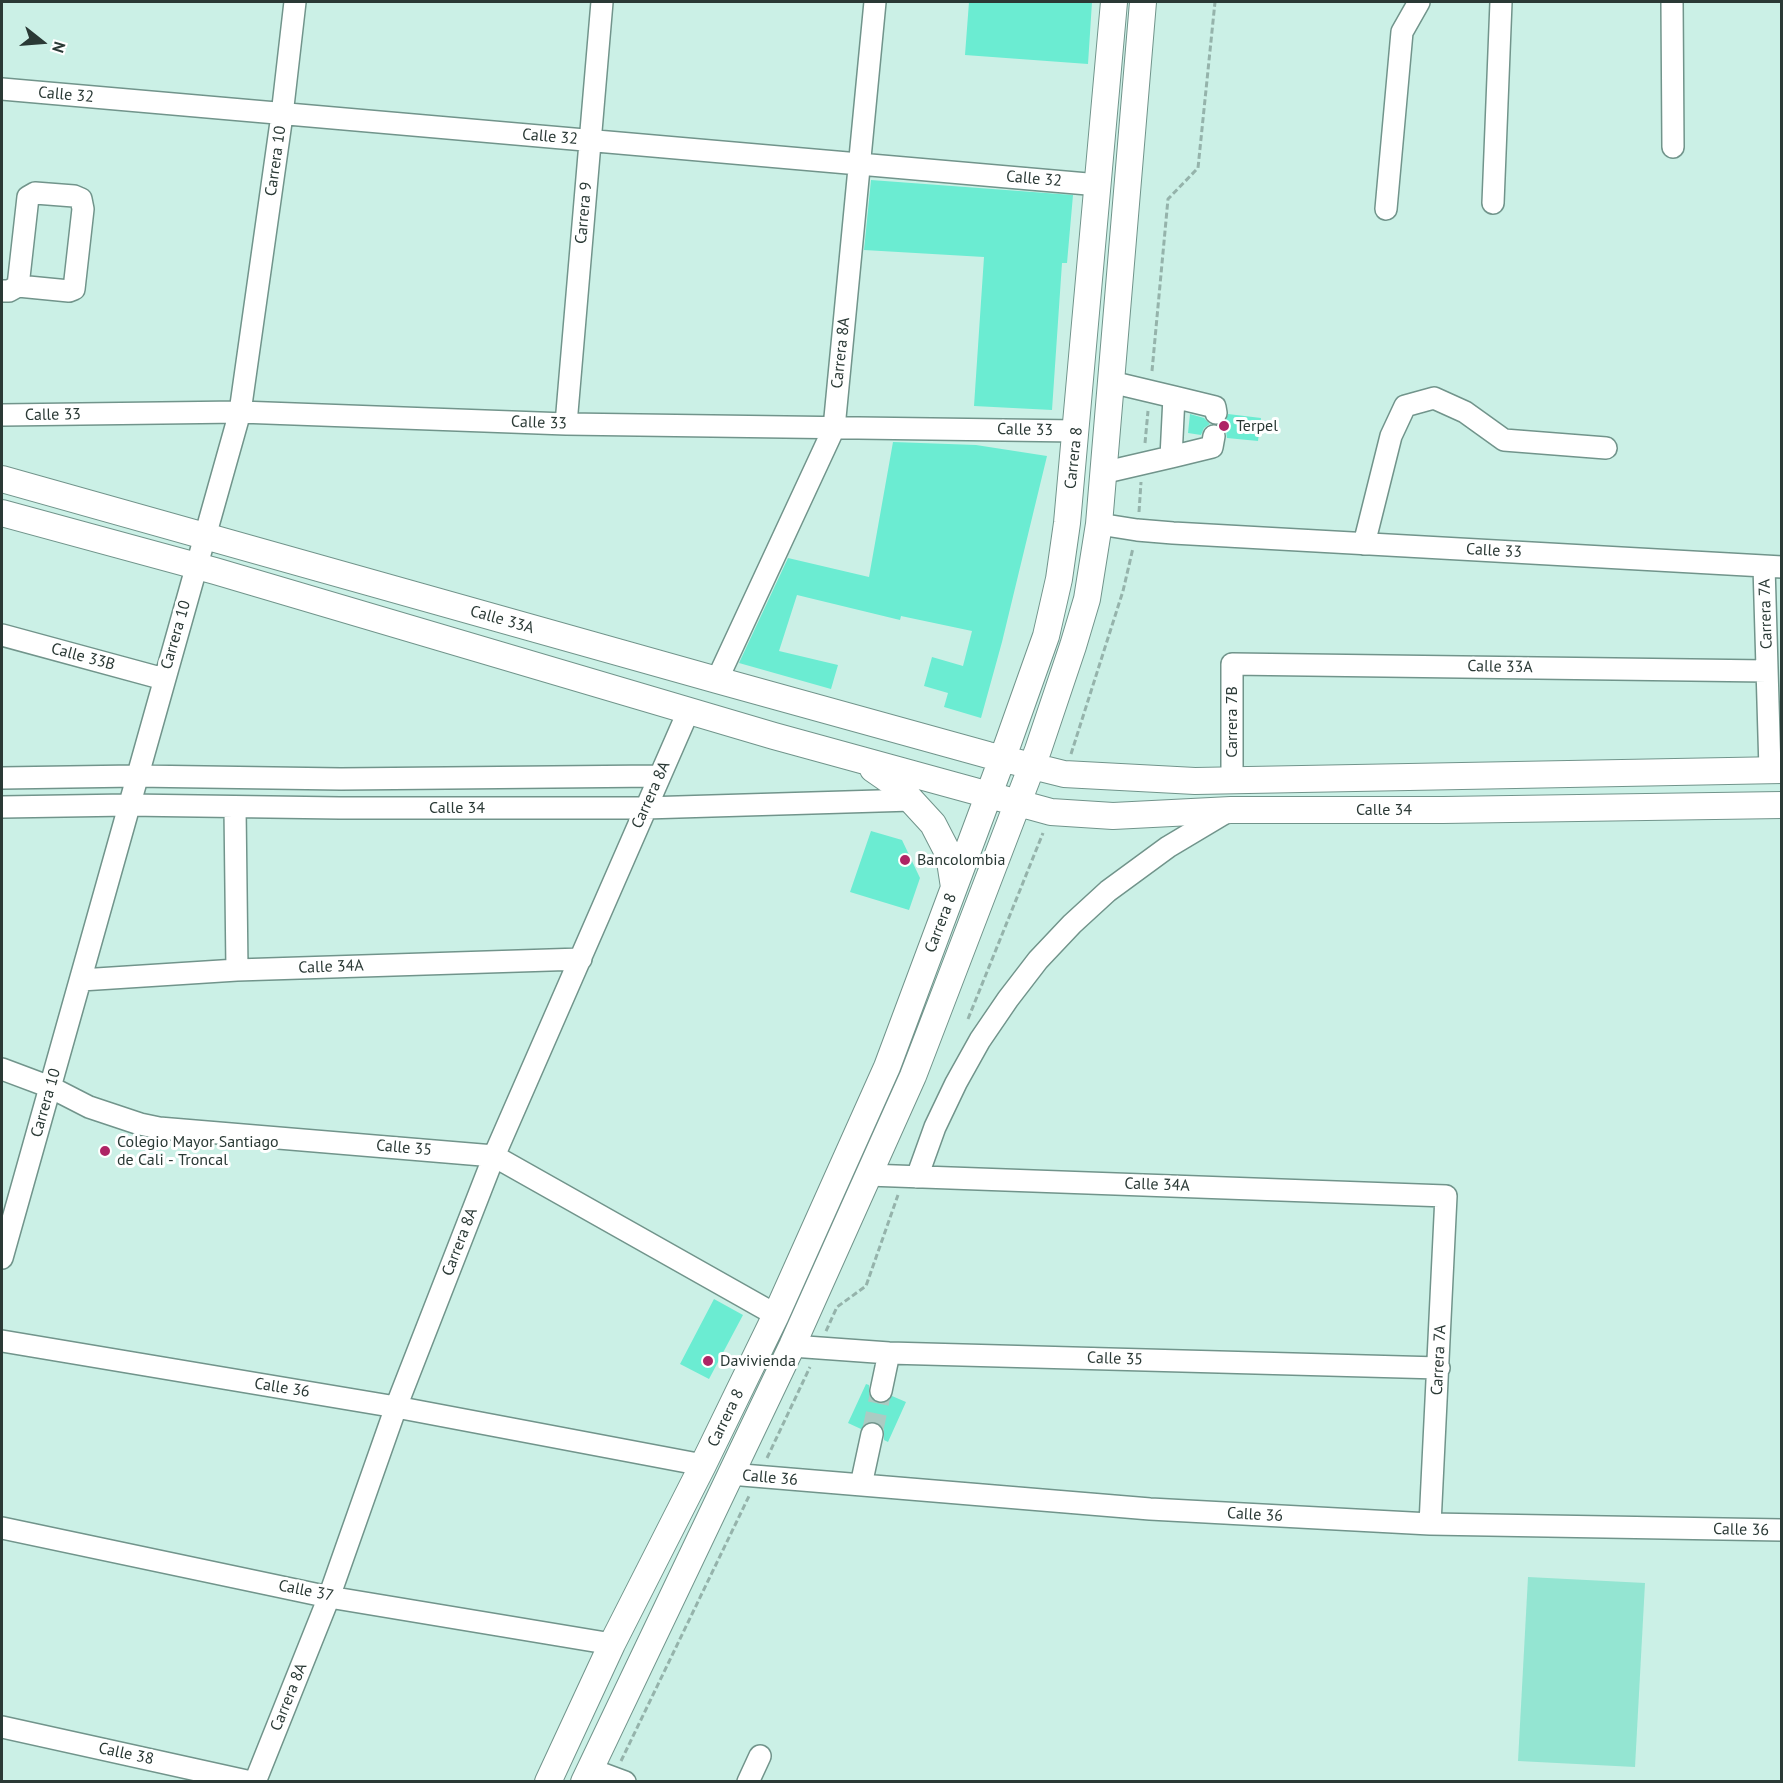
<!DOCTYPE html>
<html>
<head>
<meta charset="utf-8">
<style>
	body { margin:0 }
	#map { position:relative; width:1783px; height:1783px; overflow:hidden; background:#cbf0e6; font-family:"PT Sans",sans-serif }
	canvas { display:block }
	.frame { position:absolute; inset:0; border:3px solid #2a3935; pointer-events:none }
	.north { position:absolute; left:12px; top:12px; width:60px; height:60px; -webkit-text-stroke:4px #fff; paint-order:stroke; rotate:107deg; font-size:16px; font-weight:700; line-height:24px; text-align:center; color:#2a3935 }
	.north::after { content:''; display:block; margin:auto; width:21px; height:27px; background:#2a3935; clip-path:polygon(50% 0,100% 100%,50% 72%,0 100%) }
</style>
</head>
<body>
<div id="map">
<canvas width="1783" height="1783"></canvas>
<div class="frame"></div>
<div class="north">N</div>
</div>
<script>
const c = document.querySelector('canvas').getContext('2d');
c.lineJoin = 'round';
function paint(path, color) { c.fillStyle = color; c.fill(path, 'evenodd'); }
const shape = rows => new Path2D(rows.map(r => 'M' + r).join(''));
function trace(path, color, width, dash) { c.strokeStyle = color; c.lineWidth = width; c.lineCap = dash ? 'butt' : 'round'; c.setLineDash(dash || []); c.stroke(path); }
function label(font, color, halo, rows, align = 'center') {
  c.font = font + ' "PT Sans",sans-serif'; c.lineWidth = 6; c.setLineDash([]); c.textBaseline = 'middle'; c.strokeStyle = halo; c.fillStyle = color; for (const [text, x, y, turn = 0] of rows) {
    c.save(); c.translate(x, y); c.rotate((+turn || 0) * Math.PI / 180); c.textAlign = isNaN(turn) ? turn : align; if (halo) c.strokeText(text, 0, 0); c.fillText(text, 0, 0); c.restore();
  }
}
paint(shape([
	[1528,1577,1645,1583,1635,1767,1518,1761]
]), '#94e5d2');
paint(shape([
	[969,2,1092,2,1088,64,965,55],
	[871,180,1073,195,1067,263,1062,263,1052,410,974,406,984,257,864,250],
	[1190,414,1204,418,1210,424,1204,428,1201,435,1188,433],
	[1228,414,1261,418,1258,441,1227,438,1226,431,1220,425,1225,422],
	[893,442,976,445,1047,456,1002,642,981,718,944,707,948,693,924,686,932,657,963,666,972,631,901,616,900,620,797,595,779,651,838,665,831,689,739,663,788,558,869,577],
	[871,831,902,840,920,878,909,910,850,892],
	[714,1299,743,1315,709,1379,680,1364],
	[866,1384,869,1385,869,1395,878,1403,885,1403,892,1396,906,1402,888,1442,884,1440,884,1430,875,1422,868,1422,861,1429,848,1423]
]), '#6becd2');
trace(shape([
	[872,1434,881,1391]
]), '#abcbc3', 21, [21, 10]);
const minor = shape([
	[1672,2,1673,147],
	[2,89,1099,185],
	[1493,203,1501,2],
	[1386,209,1402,32,1419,2],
	[2,291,9,291,18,286,69,291,74,289,83,209,81,199,74,196,35,193,28,197,18,286],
	[1174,397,1215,407,1216,413],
	[2,415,240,412,566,424,1077,431],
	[566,424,602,2],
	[1171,457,1212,447,1214,436],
	[1102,473,1171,457,1174,397,1111,382],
	[1099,524,1137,530,1173,533,1782,567],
	[1364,544,1391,436,1405,406,1434,398,1465,412,1504,440,1606,448],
	[1764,566,1770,770],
	[2,635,164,679],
	[717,680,834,428,875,2],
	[2,778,136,776,341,779,658,776],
	[1232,779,1232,664,1767,671],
	[2,807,128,805,340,808,645,808,912,800],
	[235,808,237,970],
	[81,980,237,970,581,959],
	[2,1069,50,1087,89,1107,140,1124,159,1128,494,1156,776,1315],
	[868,1175,1446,1196,1430,1524],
	[917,1177,935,1127,956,1083,980,1040,1008,999,1038,960,1072,924,1108,891,1168,847,1230,810],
	[2,1258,240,412,282,115,295,2],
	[2,1341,396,1407,703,1465],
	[792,1346,889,1353,1439,1368],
	[881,1391,889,1353],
	[730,1474,1150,1509,1430,1524,1782,1530],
	[861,1485,872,1434],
	[2,1528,329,1597,612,1644],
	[2,1727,251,1782],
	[590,1769,625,1782],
	[255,1782,329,1597,396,1407,494,1156,688,712],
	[748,1782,760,1756]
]);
const major = shape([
	[2,479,717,680,988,755,1064,774,1195,781,1782,770],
	[2,513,215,571,774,736,1051,812,1113,816,1231,810,1443,810,1782,805],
	[873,769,899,787,933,824,949,855,954,887],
	[548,1782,612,1644,703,1465,776,1315,887,1067,1008,743,1046,636,1059,579,1067,523,1114,2],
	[584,1782,792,1346,913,1076,1038,750,1073,646,1087,599,1099,524,1143,2]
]);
trace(minor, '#71948b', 24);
trace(major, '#71948b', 28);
trace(shape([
	[1152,371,1168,199,1198,168,1215,2],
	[1145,443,1148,411],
	[1139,512,1141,482],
	[1071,754,1123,591,1133,548],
	[968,1019,1043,833],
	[826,1331,837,1307,866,1286,898,1195],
	[767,1458,810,1367],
	[621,1761,750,1494]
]), '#95b3ab', 3, [6, 3]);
trace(minor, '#fff', 21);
trace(major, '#fff', 26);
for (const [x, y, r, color] of [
	[1224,426,6,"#ae2465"],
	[905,860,6,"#ae2465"],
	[105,1151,6,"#ae2465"],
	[708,1361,6,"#ae2465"]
]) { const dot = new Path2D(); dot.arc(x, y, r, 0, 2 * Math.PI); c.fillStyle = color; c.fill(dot); trace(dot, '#fff', 2); }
label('16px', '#2a3935', '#fff', [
	["Calle 32",66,95,5],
	["Calle 32",550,137,5],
	["Carrera 10",276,161,-82],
	["Calle 32",1034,179,5],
	["Carrera 9",584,213,-85],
	["Carrera 8A",841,353,-84],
	["Calle 33",53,415,-1],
	["Calle 33",539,423,2],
	["Calle 33",1025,430,1],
	["Carrera 8",1074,458,-84],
	["Calle 33",1494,551,3],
	["Carrera 7A",1766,614,-92],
	["Calle 33A",502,620,16],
	["Carrera 10",176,635,-74],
	["Calle 33B",83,657,15],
	["Calle 33A",1500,667,1],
	["Carrera 7B",1232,722,-90],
	["Carrera 8A",651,795,-66],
	["Calle 34",457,808],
	["Calle 34",1384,810],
	["Carrera 8",941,923,-69],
	["Calle 34A",331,967,-2],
	["Carrera 10",46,1103,-74],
	["Calle 35",404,1148,5],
	["Calle 34A",1157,1185,2],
	["Carrera 8A",460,1242,-69],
	["Calle 35",1115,1359,2],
	["Carrera 7A",1439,1360,-87],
	["Calle 36",282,1388,9],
	["Carrera 8",726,1418,-64],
	["Calle 36",770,1478,5],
	["Calle 36",1255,1515,3],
	["Calle 36",1741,1530,1],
	["Calle 37",306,1591,11],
	["Carrera 8A",289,1697,-68],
	["Calle 38",126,1754,12]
]);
label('16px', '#2a3935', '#fff', [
	["Terpel",1236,426],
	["Bancolombia",917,860],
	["Colegio Mayor Santiago",117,1142],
	["de Cali - Troncal",117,1160],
	["Davivienda",720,1361]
], 'left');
</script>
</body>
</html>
